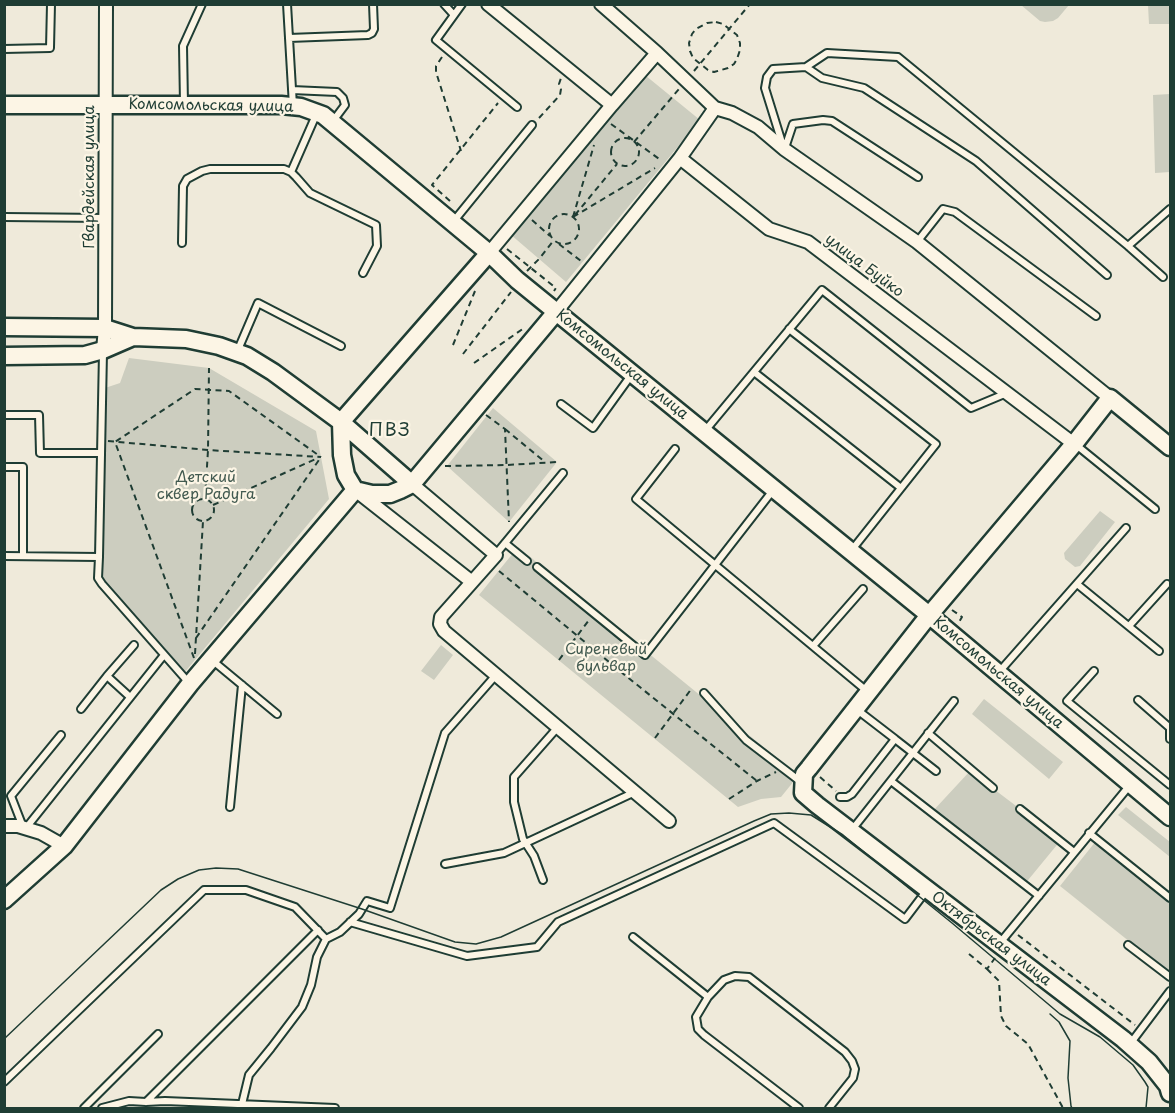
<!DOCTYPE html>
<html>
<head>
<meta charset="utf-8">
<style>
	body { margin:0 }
	#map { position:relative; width:1175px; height:1113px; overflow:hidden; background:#efeada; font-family:"Playpen Sans",sans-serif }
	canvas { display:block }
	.frame { position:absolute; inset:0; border:6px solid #1f3d34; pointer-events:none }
</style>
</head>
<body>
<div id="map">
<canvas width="1175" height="1113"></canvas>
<div class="frame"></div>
</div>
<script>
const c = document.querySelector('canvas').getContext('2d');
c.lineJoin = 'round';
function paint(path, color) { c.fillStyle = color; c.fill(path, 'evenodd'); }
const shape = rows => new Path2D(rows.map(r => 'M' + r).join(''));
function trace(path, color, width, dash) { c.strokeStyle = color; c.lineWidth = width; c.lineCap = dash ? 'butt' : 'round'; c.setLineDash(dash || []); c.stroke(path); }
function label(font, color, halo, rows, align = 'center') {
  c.font = font + ' "Playpen Sans",sans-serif'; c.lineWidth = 4.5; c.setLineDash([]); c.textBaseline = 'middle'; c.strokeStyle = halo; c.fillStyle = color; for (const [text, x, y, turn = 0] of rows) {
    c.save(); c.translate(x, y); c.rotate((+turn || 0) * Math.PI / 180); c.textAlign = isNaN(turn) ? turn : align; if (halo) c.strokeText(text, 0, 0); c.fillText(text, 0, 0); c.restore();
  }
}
paint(shape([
	[1021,5,1069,5,1058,18,1053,21,1045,22,1040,21],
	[1148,5,1170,5,1170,24,1149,24],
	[640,71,700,120,566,282,510,234],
	[1170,94,1170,172,1155,173,1153,95],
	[129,358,209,368,316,431,329,499,184,673,102,582,105,388,120,383],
	[493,408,557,462,509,522,447,466],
	[1100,511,1115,522,1080,566,1075,567,1065,559,1064,553],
	[518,547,771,753,794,781,781,797,761,799,738,807,479,595],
	[441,645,453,655,434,680,421,671],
	[984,699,1063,762,1049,779,972,714],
	[970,771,1061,840,1024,885,932,812],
	[1126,807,1170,842,1170,857,1118,815],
	[1096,841,1170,900,1170,974,1060,886]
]), '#cccdbf');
const lane = shape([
	[287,4,293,106],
	[444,4,454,15],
	[462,4,436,40,517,107],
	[289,38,368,35,372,33,374,29,373,4],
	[4,49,50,48,51,4],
	[806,67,827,53,898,57,1128,246,1163,277],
	[292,90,337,92,343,98,345,105,333,121],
	[184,104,183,46,202,4],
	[783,146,765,88,767,77,773,69,806,67,822,78,864,88,976,161,1107,275],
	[785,148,793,124,823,120,832,121,918,177],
	[291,172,316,115],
	[4,217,105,218],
	[453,222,532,125],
	[917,242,943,209,955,212,1096,316],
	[182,243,183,186,187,179,202,171,210,169,284,169,291,172,296,177,310,193,376,225,377,246,363,273],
	[1128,246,1170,209],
	[789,329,936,444,851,551],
	[237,352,258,303,341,346],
	[754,372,901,488],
	[561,404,593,428,632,374],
	[4,415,39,415,40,453,101,453],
	[704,432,822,290,971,408,1007,393],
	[1075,444,1155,509],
	[675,449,636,499,868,692],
	[4,467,23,467,23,555],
	[505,543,527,561],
	[496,554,563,473],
	[4,556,99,557,103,352],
	[99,557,98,578,102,584,190,684],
	[537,567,645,655,774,489],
	[1077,584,1159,651],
	[1129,626,1167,584],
	[813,646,863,589],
	[213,661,277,714],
	[1094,671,1067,701,1170,785],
	[999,672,1126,528],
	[704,693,746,740,801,782],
	[130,697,107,676,134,645],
	[1138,700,1170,728,1170,739],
	[81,709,107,676],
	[928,733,993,788],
	[895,739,936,771],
	[891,781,1039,896],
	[840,797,847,797,852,794,895,739,856,709],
	[230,807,242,685],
	[1020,809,1074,852],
	[23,827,11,796,61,735],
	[26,828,164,655],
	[851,831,954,701],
	[1089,833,1170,898],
	[445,864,504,853,635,792],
	[543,880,534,856,523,839,514,802,514,777,558,727],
	[350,922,467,956,537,947,558,922,774,823,905,919,927,890],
	[633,937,708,997,696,1017,698,1029,704,1035,799,1108],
	[999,944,1130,785],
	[1128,945,1170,977],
	[708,997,724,980,735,976,749,977,845,1052,852,1061,855,1069,853,1078,829,1108],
	[1130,1044,1170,991],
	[4,1082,204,890,246,890,295,907,326,939],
	[146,1102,318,930],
	[242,1104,249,1075,271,1048,302,1007,311,985,317,957,326,939,340,932,359,914,367,901,390,908,445,733,496,675],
	[84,1108,158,1034],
	[102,1108,129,1101,146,1102,165,1101,335,1108]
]);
const street = shape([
	[488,4,612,105,657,53],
	[601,4,657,53,715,108,732,113,758,127,784,149,917,242,1110,398],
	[715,108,680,158,769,229,808,242,1074,444],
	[489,253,612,105],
	[556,312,680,158],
	[103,350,105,328,106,4],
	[412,484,496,555,441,617,440,624,444,631,669,821],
	[359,493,472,582],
	[4,826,18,826,41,833,64,846]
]);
const secondary = shape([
	[4,105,281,105,301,107,323,115,489,253,517,280,929,615,1170,817],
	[489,253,341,422,342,455,346,475,355,490,372,494,390,494,400,490,412,484,556,312],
	[4,327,105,328,133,337,186,339,219,346,247,356,273,372,341,422,412,484],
	[4,356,85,355,103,350,133,337],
	[1170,447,1110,398,1074,444,926,619,809,768,804,774,803,793,817,805,1123,1039,1149,1062,1168,1086,1170,1093],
	[4,900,64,846,190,684,355,490]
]);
trace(lane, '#1f3d34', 10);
trace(street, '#1f3d34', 16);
trace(secondary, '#1f3d34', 21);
trace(shape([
	[716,22,723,24,737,35,740,43,740,50,737,59,734,64,728,68,714,72,708,70,693,58,690,51,689,43,692,34,696,29,707,23,716,22],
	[442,57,436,66,436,72,461,151],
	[694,71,750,4],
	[539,118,560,95,561,89,559,84,561,78],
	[611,124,662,161],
	'611 152a14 14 0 1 1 28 0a14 14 0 1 1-28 0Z',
	[634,142,679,89],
	[450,201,432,185,498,103],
	'549 229a15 15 0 1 1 30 0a15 15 0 1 1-30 0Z',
	[575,215,617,164],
	[573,217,594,145],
	[573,217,655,168],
	[532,220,550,236],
	[559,244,581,261],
	[507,249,556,288,554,291],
	[527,271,539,259,554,240],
	[453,345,475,291],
	[463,354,511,292],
	[474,363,524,328],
	[486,415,505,429,509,522],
	[505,429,545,462],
	[108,441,208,450,321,457],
	[445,466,507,465,557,462],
	'192 510a11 11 0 1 1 22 0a11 11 0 1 1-22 0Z',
	[205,499,208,450,209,368],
	[213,505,318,458],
	[499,571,626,676,757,781],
	[952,610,962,617,959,622],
	[196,638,321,457],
	[195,654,203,521],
	[194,658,115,442,195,389,229,391,321,457],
	[559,660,589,620],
	[655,738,692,688],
	[820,777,836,791],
	[729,799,757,781,776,772],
	[1018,935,1135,1025],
	[969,954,987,969,995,958],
	[987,969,999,981,1001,1016,1006,1026,1028,1044,1063,1108]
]), '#1f3d34', 2, [6, 4.5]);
trace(lane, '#fcf5e5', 6);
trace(street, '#fcf5e5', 12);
trace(secondary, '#fcf5e5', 16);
trace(shape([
	[1050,1014,1059,1022,1070,1041,1068,1078,1071,1106,1072,1108],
	[4,1039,161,890,178,879,199,870,216,868,238,869,362,909,455,942,476,944,501,937,754,821,771,814,789,813,811,815,843,835,952,923,1060,1014,1100,1037,1133,1065,1145,1082,1148,1087,1146,1108]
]), '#1f3d34', 1.5);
label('15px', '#1f3d34', '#fcf5e5', [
	["Комсомольская улица",211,106,1],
	["Гвардейская улица",90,177,-90],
	["улица Буйко",864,266,37],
	["Комсомольская улица",622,365,39],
	["Комсомольская улица",998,673,40],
	["Октябрьская улица",991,939,37]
]);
label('15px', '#425a50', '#fcf5e5', [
	["Детский",206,478],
	["сквер Радуга",206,495],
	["Сиреневый",606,650],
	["бульвар",606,667]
]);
c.letterSpacing = '1.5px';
label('18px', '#1f3d34', '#fcf5e5', [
	["ПВЗ",390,431]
]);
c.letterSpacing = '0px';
</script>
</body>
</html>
